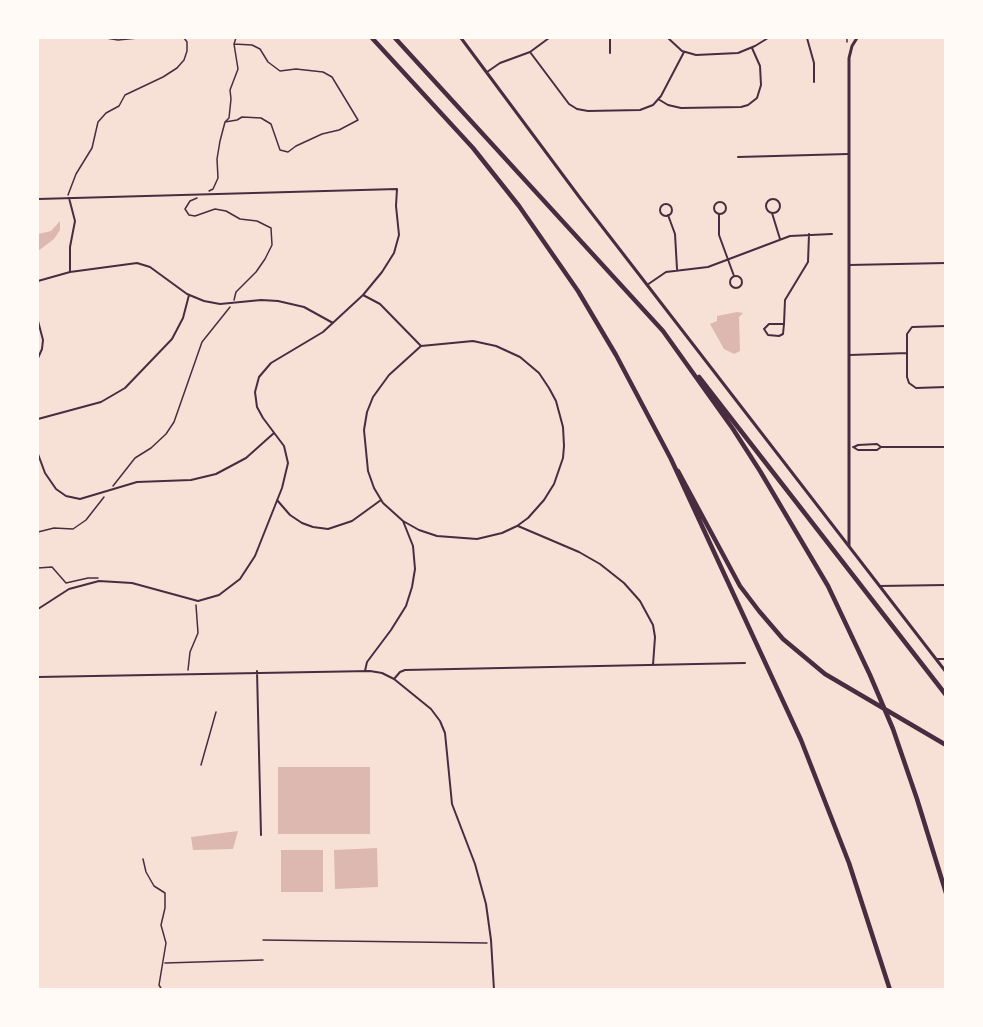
<!DOCTYPE html>
<html>
<head>
<meta charset="utf-8">
<style>
	body { margin:0 }
	#map { position:relative; width:983px; height:1027px; overflow:hidden; background:#f7e1d7; font-family:Raleway,sans-serif }
	canvas { display:block }
	.frame { position:absolute; inset:0; border:39px solid #fffaf5; pointer-events:none }
</style>
</head>
<body>
<div id="map">
<canvas width="983" height="1027"></canvas>
<div class="frame"></div>
</div>
<script>
const c = document.querySelector('canvas').getContext('2d');
c.lineJoin = 'round';
function paint(path, color) { c.fillStyle = color; c.fill(path, 'evenodd'); }
const shape = rows => new Path2D(rows.map(r => 'M' + r).join(''));
function trace(path, color, width, dash) { c.strokeStyle = color; c.lineWidth = width; c.lineCap = dash ? 'butt' : 'round'; c.setLineDash(dash || []); c.stroke(path); }
paint(shape([
	[60,221,60,230,54,239,38,251,38,234,51,231],
	[737,312,743,313,739,317,740,351,734,354,724,349,710,324,717,321,717,316],
	[278,767,370,767,370,834,278,834],
	[238,831,233,849,193,850,191,837],
	[377,848,378,887,335,889,334,850],
	[281,850,323,850,323,892,281,892]
]), '#dcb8b0');
trace(shape([
	[106,38,118,40,138,38],
	[847,42,847,38],
	[225,122,237,120,242,117,261,118,271,124,280,150,288,152,296,146,322,134,339,130,358,120,332,77,323,72,296,69,280,71,268,62,260,49,252,45,234,44,236,38],
	[209,191,213,189,218,178,217,159,220,141,225,122,229,118,231,99,230,90,238,69,234,44],
	[68,195,76,174,92,148,98,122,106,113,119,106,125,95,163,77,177,68,184,60,187,51,187,42,184,38],
	[197,198,190,201,185,209,189,215,195,216,215,209,226,211,240,219,257,221,271,228,272,245,265,259,256,272,236,292,234,300],
	[113,486,135,458,151,448,166,434,174,422,202,342,230,307],
	[38,532,54,528,73,529,86,520,104,497],
	[38,568,52,567,66,583,88,578,98,578],
	[188,670,190,652,198,633,196,605],
	[201,765,216,712],
	[143,859,146,872,154,886,165,893,165,908,161,925,166,943,159,985,162,990],
	[263,940,487,943],
	[165,963,263,960]
]), '#4a2c40', 1.5);
trace(shape([
	[610,38,610,53],
	[668,38,682,51,696,55,738,53,755,46,768,38],
	[807,38,814,63,814,82],
	[530,52,569,104,577,109,588,111,640,110,653,105,661,96,684,52],
	[487,72,500,63,530,52,549,38],
	[658,99,668,105,681,108,741,107,748,105,757,98,761,85,760,66,752,48],
	[738,157,848,154],
	[69,198,75,221,70,247,70,272],
	[38,199,397,189,396,206,399,235,394,253,382,272,363,295,323,332,271,363,259,377,255,392,257,407,263,418,284,446,288,463,282,488,255,556,240,579,219,595,198,601,132,583,99,581,69,589,38,609],
	'766 206a7 7 0 1 1 14 0a7 7 0 1 1-14 0Z',
	'714 208a6 6 0 1 1 12 0a6 6 0 1 1-12 0Z',
	'660 210a6 6 0 1 1 12 0a6 6 0 1 1-12 0Z',
	[772,213,780,239],
	[719,214,719,235,734,276],
	[668,215,675,234,677,269],
	[849,265,946,263],
	'730 282a6 6 0 1 1 12 0a6 6 0 1 1-12 0Z',
	[38,281,70,272,137,263,150,267,187,294,204,301,220,304,261,300,278,301,304,307,333,323],
	[647,285,666,272,708,267,790,236,832,234],
	[363,295,380,304,421,346],
	[38,321,43,340,42,349,38,358],
	[769,324,784,324,783,334,779,336,768,335,764,329,769,324],
	[784,324,785,300,808,262,809,234],
	[946,326,912,327,907,334,907,377,909,383,916,388,946,387],
	[850,355,907,353],
	[38,419,101,402,125,388,172,339,183,318,189,295],
	[853,447,858,450,877,450,881,447],
	[854,447,858,445,877,444,881,447,946,447],
	[38,454,45,473,56,489,66,496,80,499,137,482,191,480,216,474,246,458,274,433],
	[277,500,290,515,302,523,313,527,328,529,352,521,381,500],
	[518,526,579,552,600,564,624,583,640,601,653,625,655,637,653,665],
	[879,586,946,585],
	[936,659,946,659],
	[257,671,261,835],
	[365,671,367,662,391,630,406,606,412,587,415,569,413,546,403,521,383,503,374,488,368,471,364,430,367,412,373,397,389,375,421,346,473,341,496,346,520,357,539,373,549,388,556,401,563,427,564,446,563,458,554,484,544,500,528,518,517,526,502,533,477,539,437,536,419,530,403,521],
	[38,677,370,671,382,673,394,679,431,709,440,721,445,733,452,804,475,864,486,904,491,940,494,990],
	[394,679,400,672,405,670,745,663]
]), '#4a2c40', 2);
trace(shape([
	[849,545,849,58,852,46,857,38]
]), '#4a2c40', 3);
trace(shape([
	[461,38,580,198,946,672]
]), '#4a2c40', 3);
trace(shape([
	[372,38,473,148,519,206,578,291,616,355,671,459,801,740,849,863,890,990],
	[395,38,663,331,733,429,760,471,828,586,870,675,893,729,917,799,946,893],
	[699,377,946,695],
	[678,471,740,586,759,611,783,639,825,674,946,745]
]), '#4a2c40', 4.5);
</script>
</body>
</html>
